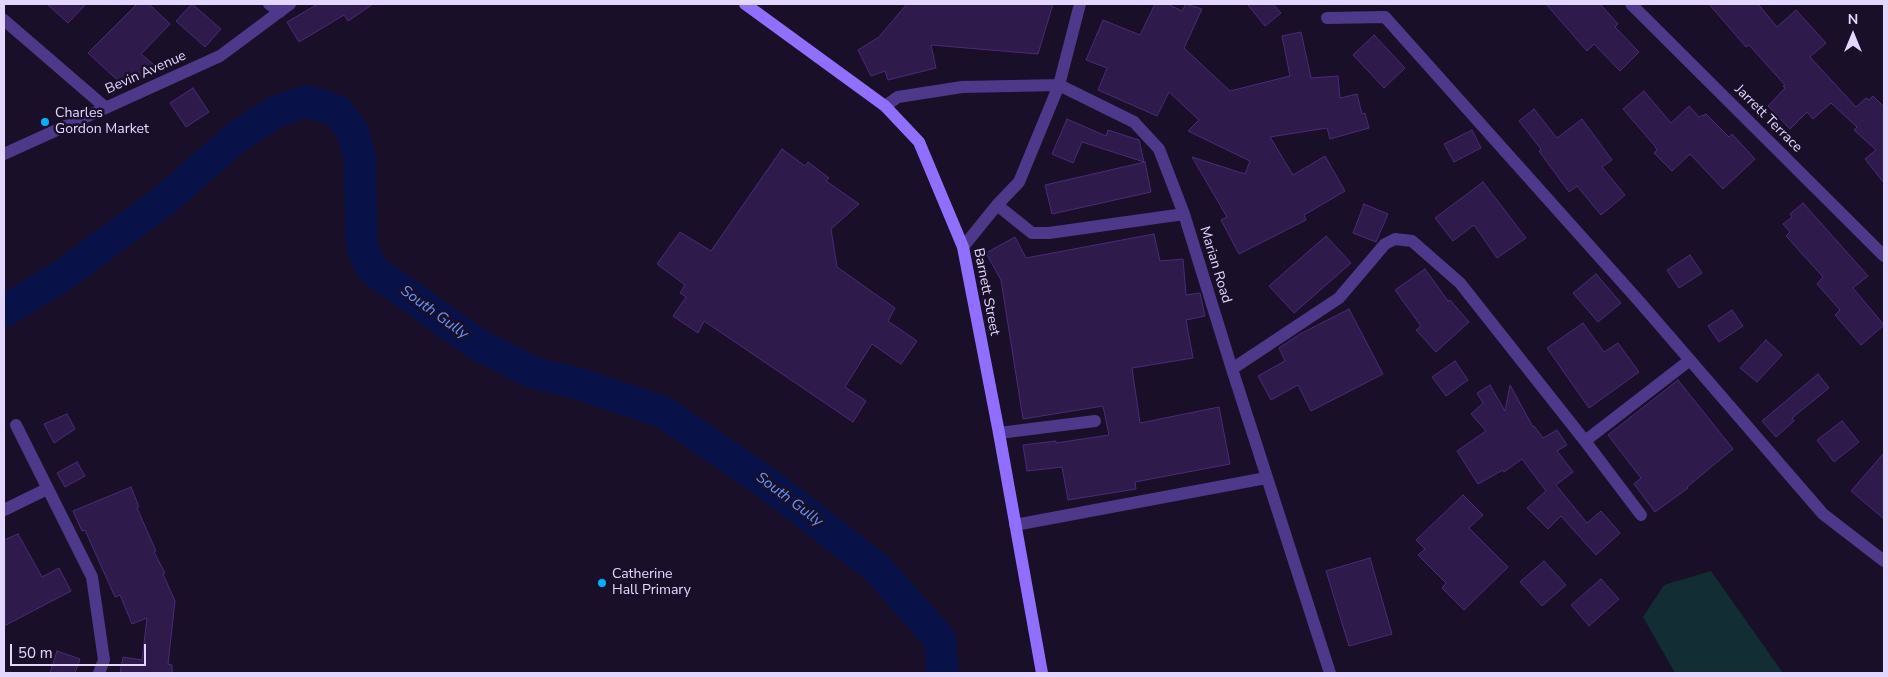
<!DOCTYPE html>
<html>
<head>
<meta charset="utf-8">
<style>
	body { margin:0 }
	#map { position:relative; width:1888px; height:677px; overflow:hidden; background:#190f29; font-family:"Nunito Sans",sans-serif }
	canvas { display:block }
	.frame { position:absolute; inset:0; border:5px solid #e4d7ff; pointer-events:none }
	.north { position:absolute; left:1828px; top:10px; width:50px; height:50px; -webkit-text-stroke:4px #190f29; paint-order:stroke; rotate:0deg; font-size:14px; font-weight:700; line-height:20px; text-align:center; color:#e4d7ff }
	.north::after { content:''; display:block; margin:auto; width:18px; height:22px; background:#e4d7ff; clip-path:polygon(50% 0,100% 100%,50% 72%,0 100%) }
	.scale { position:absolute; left:10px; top:644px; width:136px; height:22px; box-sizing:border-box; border:2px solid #e4d7ff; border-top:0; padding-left:6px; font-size:15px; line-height:18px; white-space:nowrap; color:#e4d7ff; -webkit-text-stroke:4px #190f29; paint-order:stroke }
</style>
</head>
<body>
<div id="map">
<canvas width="1888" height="677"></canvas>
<div class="frame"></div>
<div class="north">N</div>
<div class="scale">50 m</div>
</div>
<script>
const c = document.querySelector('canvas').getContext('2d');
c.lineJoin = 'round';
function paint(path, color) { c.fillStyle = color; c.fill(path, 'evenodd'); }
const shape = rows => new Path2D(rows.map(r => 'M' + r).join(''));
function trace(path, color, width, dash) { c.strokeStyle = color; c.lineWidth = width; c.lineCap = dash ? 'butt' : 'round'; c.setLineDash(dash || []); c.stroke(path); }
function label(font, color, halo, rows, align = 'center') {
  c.font = font + ' "Nunito Sans",sans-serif'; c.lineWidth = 5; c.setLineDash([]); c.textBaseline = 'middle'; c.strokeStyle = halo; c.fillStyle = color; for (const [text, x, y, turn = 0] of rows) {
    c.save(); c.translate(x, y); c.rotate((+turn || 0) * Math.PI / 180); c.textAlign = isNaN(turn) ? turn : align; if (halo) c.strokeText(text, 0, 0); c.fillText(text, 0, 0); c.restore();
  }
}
paint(shape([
	[1711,571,1783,673,1675,673,1643,617,1664,585]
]), '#122d33');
trace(shape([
	[4,311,62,276,166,199,238,136,277,111,307,101,337,111,353,132,360,158,361,230,363,250,372,269,477,344,534,373,576,383,663,412,767,483,876,567,940,639,943,673]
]), '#081249', 32);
const building = shape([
	[47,4,86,4,68,23,47,4],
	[137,4,149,4,170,24,141,54,159,69,125,87,88,53,137,4],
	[192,4,221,29,205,47,176,21,192,4],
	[318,4,373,4,348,21,344,15,299,42,287,22,318,4],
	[907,4,1053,4,1038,54,931,45,936,68,888,80,885,71,871,76,858,50,879,37,907,4],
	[1155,4,1167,4,1182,11,1186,4,1202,9,1184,48,1230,91,1290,76,1282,36,1301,32,1311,78,1338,76,1340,98,1357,94,1362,114,1365,113,1369,128,1330,139,1327,128,1270,137,1293,175,1325,156,1345,191,1304,215,1306,220,1239,254,1221,220,1227,217,1192,157,1245,174,1250,161,1188,131,1199,120,1169,92,1157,116,1098,90,1107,68,1086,60,1103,20,1140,35,1155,4],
	[1247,4,1273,4,1281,13,1265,26,1247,4],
	[1546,4,1600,4,1618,24,1615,27,1639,52,1620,71,1594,44,1587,51,1546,4],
	[1709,4,1758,4,1777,27,1796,10,1826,43,1810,57,1856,107,1866,98,1869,100,1873,96,1884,107,1884,183,1865,159,1876,150,1854,130,1857,127,1831,103,1813,119,1807,112,1790,129,1768,106,1785,88,1783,86,1785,85,1749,45,1746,47,1709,4],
	[1374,35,1405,68,1384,88,1353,55,1374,35],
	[193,88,209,112,186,127,170,103,193,88],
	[1644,91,1671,123,1689,106,1699,117,1706,114,1729,137,1732,134,1755,159,1723,189,1690,154,1672,171,1654,153,1657,150,1654,145,1623,109,1644,91],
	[1534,109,1557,138,1582,119,1612,160,1602,167,1625,195,1601,215,1577,186,1569,192,1539,151,1541,149,1519,121,1534,109],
	[1067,119,1106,136,1108,130,1139,140,1144,162,1082,142,1073,163,1052,154,1067,119],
	[1472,130,1481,148,1454,162,1444,144,1472,130],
	[782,149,805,166,808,162,829,178,826,181,859,204,831,229,837,267,895,308,888,321,917,341,901,364,872,344,845,387,866,401,853,422,704,321,698,333,673,316,686,297,680,293,685,285,657,264,680,232,711,251,782,149],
	[1145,162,1151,192,1052,214,1045,185,1145,162],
	[1483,182,1526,238,1497,258,1474,225,1453,241,1435,218,1483,182],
	[1803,203,1868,276,1853,288,1884,325,1861,345,1835,315,1840,310,1817,284,1823,277,1786,236,1790,232,1783,224,1792,217,1790,214,1803,203],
	[1364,204,1388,214,1376,242,1353,233,1364,204],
	[1154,234,1160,261,1183,259,1186,295,1200,293,1205,316,1186,320,1193,358,1132,368,1140,423,1219,407,1230,464,1135,482,1136,489,1068,500,1062,467,1027,471,1023,445,1056,441,1056,443,1109,435,1103,406,1023,419,1001,280,986,253,1015,237,1026,258,1154,234],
	[1326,236,1351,263,1294,313,1269,286,1326,236],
	[1690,255,1702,273,1679,288,1667,270,1690,255],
	[1425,269,1448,301,1450,300,1469,322,1436,352,1416,330,1421,326,1395,290,1425,269],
	[1596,274,1621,303,1598,322,1573,293,1596,274],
	[1349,309,1383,374,1311,411,1298,385,1271,400,1258,376,1285,361,1279,348,1300,334,1349,309],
	[1732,310,1743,326,1719,342,1708,326,1732,310],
	[1583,323,1604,352,1618,343,1639,372,1589,408,1547,348,1583,323],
	[1766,340,1782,355,1757,382,1740,368,1766,340],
	[1455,361,1468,380,1446,396,1432,377,1455,361],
	[1818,374,1829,388,1792,418,1794,421,1776,437,1762,421,1818,374],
	[1678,380,1733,449,1687,487,1688,488,1655,512,1634,484,1641,478,1608,435,1678,380],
	[1490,385,1505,411,1510,385,1533,427,1534,426,1543,438,1557,430,1567,445,1557,451,1573,472,1556,485,1587,523,1601,511,1620,533,1596,555,1561,516,1548,529,1527,508,1546,491,1522,459,1504,472,1503,470,1478,484,1457,451,1486,431,1471,414,1483,403,1477,393,1490,385],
	[67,414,75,429,54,443,44,424,67,414],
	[1842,421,1859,442,1834,462,1817,440,1842,421],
	[1884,453,1884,519,1851,491,1884,453],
	[77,462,85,476,65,487,57,473,77,462],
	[131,487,139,507,137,508,156,551,154,552,165,573,163,574,175,601,168,664,172,665,172,673,120,673,123,657,142,660,147,618,132,624,120,595,115,597,85,530,82,531,73,511,131,487],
	[1463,495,1483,515,1469,528,1508,567,1464,610,1442,588,1446,583,1418,555,1425,549,1416,540,1463,495],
	[18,534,42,577,59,568,71,591,4,626,4,540,18,534],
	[1370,558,1392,634,1349,646,1326,571,1370,558],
	[1544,561,1566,585,1542,606,1520,582,1544,561],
	[1601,579,1619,599,1589,626,1571,605,1601,579],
	[57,651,80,659,75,673,50,673,57,651]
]);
paint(building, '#2e1a4b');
trace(building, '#4b2b78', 1);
trace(shape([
	[269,4,280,12],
	[1631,4,1884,256],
	[1327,18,1385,17,1638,300,1823,514,1884,561],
	[4,20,106,108],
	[885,106,898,97,962,87,1059,85,1134,122,1159,149,1184,214,1232,369,1330,673],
	[4,154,220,56,290,4],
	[997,205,1032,233,1049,233,1184,214],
	[963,247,997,205,1019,182,1059,85,1080,4],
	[1232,369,1339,298,1385,244,1395,239,1412,241,1460,283,1585,441,1641,515],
	[16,425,92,577,104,660,99,673],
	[999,433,1095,421],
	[1585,441,1690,360],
	[4,510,47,489],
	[1015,525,1266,478]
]), '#4d388a', 12);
trace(shape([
	[745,4,885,106,919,142,963,247,999,433,1042,673]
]), '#906eff', 12);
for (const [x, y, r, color] of [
	[45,122,5,"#03b0ff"],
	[602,583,5,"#03b0ff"]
]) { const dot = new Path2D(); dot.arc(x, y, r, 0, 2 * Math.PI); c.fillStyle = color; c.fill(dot); trace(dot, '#190f29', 2); }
label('14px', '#e4d7ff', '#190f29', [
	["Bevin Avenue",146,73,-24],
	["Jarrett Terrace",1768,119,45],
	["Marian Road",1215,265,73],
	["Barnett Street",986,292,79]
]);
label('14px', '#e4d7ff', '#190f29', [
	["Charles",55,114],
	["Gordon Market",55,130],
	["Catherine",612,575],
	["Hall Primary",612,591]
], 'left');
label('italic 15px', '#6597ff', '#190f29', [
	["South Gully",434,313,36],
	["South Gully",789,500,37]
]);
</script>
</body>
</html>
